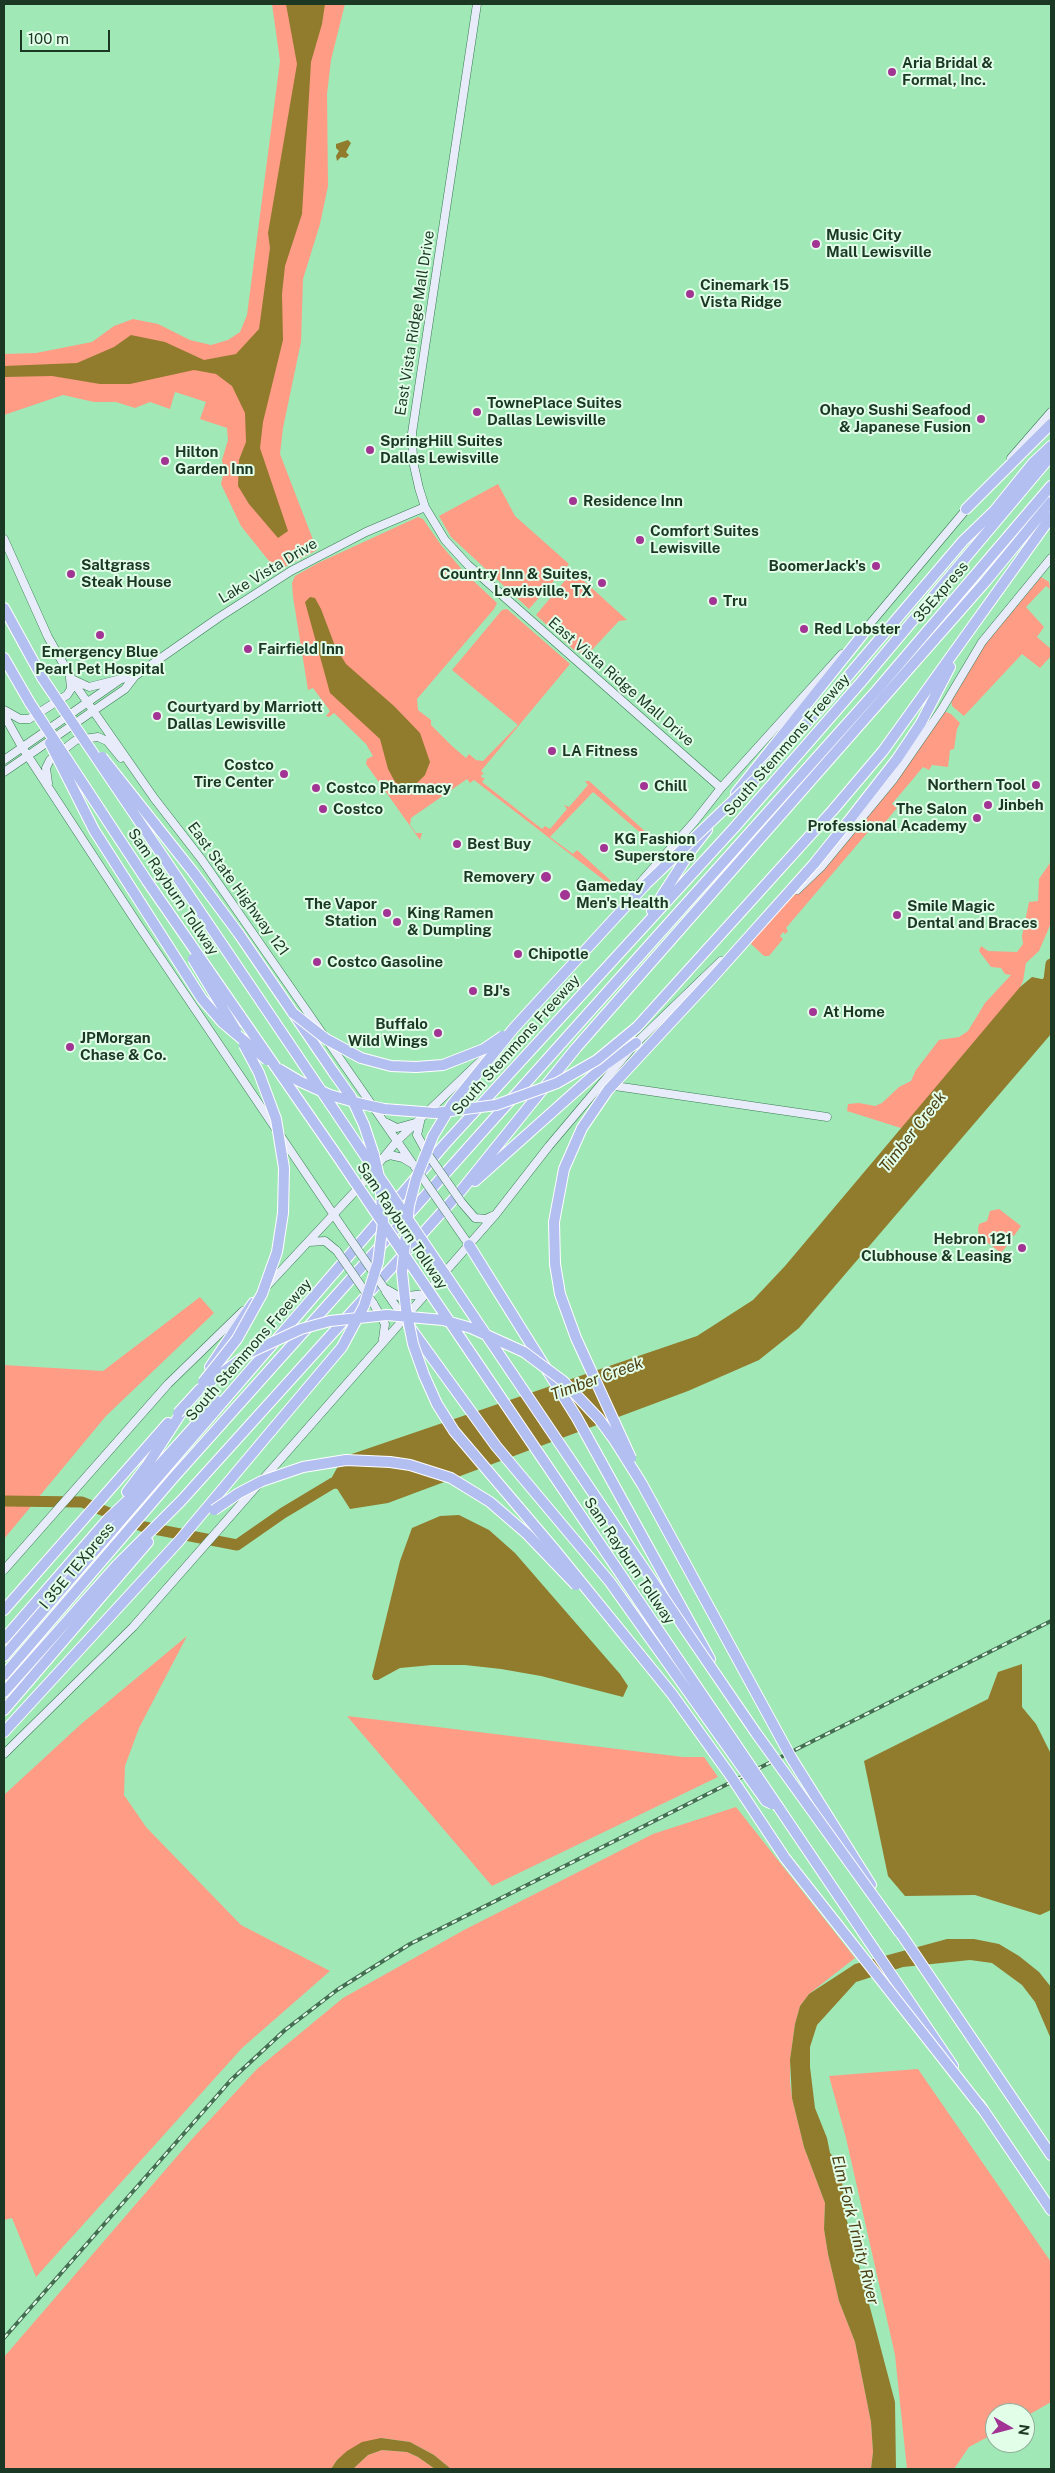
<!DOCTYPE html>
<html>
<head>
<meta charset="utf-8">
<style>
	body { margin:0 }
	#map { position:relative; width:1055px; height:2473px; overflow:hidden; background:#a1e8b7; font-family:"Public Sans",sans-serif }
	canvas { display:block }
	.frame { position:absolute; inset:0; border:5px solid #1b3825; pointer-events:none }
	.north { position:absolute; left:985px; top:2403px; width:50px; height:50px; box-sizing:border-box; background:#e2fee9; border:1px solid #92af9b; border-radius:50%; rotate:98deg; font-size:14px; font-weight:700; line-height:20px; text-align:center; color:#1b3825 }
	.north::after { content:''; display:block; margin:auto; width:18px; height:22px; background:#a23493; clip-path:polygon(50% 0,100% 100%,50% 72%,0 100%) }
	.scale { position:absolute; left:20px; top:30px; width:90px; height:22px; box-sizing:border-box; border:2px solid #1b3825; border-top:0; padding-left:6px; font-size:15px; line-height:18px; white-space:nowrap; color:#1b3825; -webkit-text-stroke:4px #e2fee9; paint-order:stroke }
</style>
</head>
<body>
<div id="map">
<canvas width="1055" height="2473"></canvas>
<div class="frame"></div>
<div class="north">N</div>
<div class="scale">100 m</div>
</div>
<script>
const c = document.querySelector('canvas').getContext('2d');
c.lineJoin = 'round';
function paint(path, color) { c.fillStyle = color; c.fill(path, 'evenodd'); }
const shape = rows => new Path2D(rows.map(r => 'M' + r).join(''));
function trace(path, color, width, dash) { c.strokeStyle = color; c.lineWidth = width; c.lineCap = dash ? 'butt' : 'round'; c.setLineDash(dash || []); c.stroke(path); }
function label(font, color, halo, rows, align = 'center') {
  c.font = font + ' "Public Sans",sans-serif'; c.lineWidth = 4; c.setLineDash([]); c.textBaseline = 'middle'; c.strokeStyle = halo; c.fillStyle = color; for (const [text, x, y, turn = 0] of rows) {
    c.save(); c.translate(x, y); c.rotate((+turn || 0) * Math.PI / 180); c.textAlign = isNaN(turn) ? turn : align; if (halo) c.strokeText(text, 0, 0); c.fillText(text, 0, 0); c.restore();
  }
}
paint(shape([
	[272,4,345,4,331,60,327,94,328,186,320,224,303,279,301,342,283,428,280,454,317,550,277,571,241,526,221,484,224,471,222,460,228,440,227,428,200,419,206,402,175,392,170,409,150,402,135,408,116,402,94,402,63,395,4,415,4,354,36,353,92,342,114,326,133,319,158,324,190,340,211,345,228,340,240,332,247,315,280,61],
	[498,484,515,516,569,564,529,609,451,537,439,516],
	[418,517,423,519,441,545,465,573,497,603,494,609,417,699,418,710,431,720,431,725,452,746,466,758,469,754,476,760,483,761,518,725,452,670,502,610,507,609,570,664,481,771,484,774,481,775,482,778,485,778,482,782,542,829,545,826,550,829,567,809,564,805,569,807,588,785,585,781,589,781,647,833,646,838,643,842,643,835,593,792,550,837,573,854,577,850,611,881,609,884,474,780,470,783,467,779,411,818,410,825,416,833,422,833,420,840,366,764,367,759,373,756,366,744,334,713,329,717,326,716,330,711,313,688,308,690,293,597,292,583,295,576,318,563],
	[573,571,627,620,619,621,589,653,585,655,574,650,536,615],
	[1041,577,1049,582,1050,589,1046,586,1026,607,1044,627,1037,637,1051,649,1051,656,1040,668,1022,654,964,716,952,706,951,699,979,652],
	[946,712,951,714,960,723,957,729,954,749,950,750,948,767,932,765,929,770,923,767,892,804,897,808,876,833,874,825,786,928,788,931,785,934,783,932,780,936,783,939,769,956,764,956,751,944,754,935,822,868,942,714],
	[1051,857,1051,923,1039,951,1026,963,1023,981,1015,998,904,1129,847,1111,848,1104,859,1103,875,1106,882,1103,899,1087,911,1081,916,1070,939,1040,959,1037,968,1031,985,1003,1011,975,1005,974,1001,968,991,967,979,951,981,946,988,951,1017,952,1023,944,1022,936,1029,902,1038,901,1039,879,1050,863],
	[999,1209,1021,1226,1014,1236,1012,1235,1007,1241,1009,1243,1001,1253,979,1236,978,1229,979,1224,987,1221,990,1211],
	[200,1297,214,1313,106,1416,4,1539,4,1365,103,1371],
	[187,1636,139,1728,125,1766,124,1795,146,1827,241,1925,330,1971,242,2048,36,2277,12,2218,4,2220,4,1795,80,1725],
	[347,1716,683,1757,704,1757,718,1777,492,1886],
	[736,1807,855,1958,809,1994,800,2006,795,2024,790,2060,790,2082,792,2098,804,2147,825,2203,824,2229,828,2254,839,2301,855,2342,871,2422,873,2452,871,2469,451,2469,434,2455,410,2442,381,2438,337,2460,331,2469,4,2469,4,2357,192,2139,257,2069,343,1998,464,1930,653,1834],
	[918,2069,1051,2262,1051,2402,1025,2417,1025,2413,995,2413,995,2433,969,2447,954,2469,907,2469,895,2355,846,2138,829,2076],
	[382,2450,407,2452,418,2457,435,2469,353,2469,368,2455]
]), '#ff9c86');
paint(shape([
	[286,4,325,4,322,24,311,62,302,214,285,266,282,294,283,340,263,422,260,448,288,531,278,538,249,504,238,486,239,460,246,442,245,413,232,386,216,374,194,370,130,384,100,384,52,376,4,377,4,366,77,363,114,347,131,335,165,342,204,360,236,354,259,329,270,248,268,233,297,64],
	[348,140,351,143,346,152,349,155,346,158,341,157,337,161,336,156,339,151,336,148,336,144],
	[310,597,315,598,321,609,335,646,346,664,394,706,420,733,430,762,425,775,415,785,406,788,395,782,388,769,380,739,330,693,305,602],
	[1032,977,1051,981,1051,1034,799,1328,759,1360,688,1391,388,1503,350,1509,331,1479,343,1457,697,1336,753,1300,785,1266,1020,987],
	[459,1515,489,1530,515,1553,620,1674,628,1686,623,1697,541,1676,501,1669,465,1665,432,1665,400,1668,378,1680,374,1680,372,1676,400,1561,412,1528,440,1516],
	[1022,1664,1022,1707,1036,1724,1051,1754,1051,1910,1040,1915,975,1895,905,1896,888,1876,864,1761,988,1699,998,1672],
	[947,1939,974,1939,999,1944,1019,1956,1039,1972,1051,1987,1051,2039,1035,2002,1022,1985,992,1963,970,1960,903,1967,856,1982,817,2025,810,2047,810,2067,815,2108,827,2138,830,2153,840,2164,846,2217,895,2402,896,2469,871,2469,873,2452,871,2422,855,2342,839,2301,828,2254,824,2229,825,2203,804,2147,792,2098,790,2060,795,2024,800,2006,809,1994,855,1964],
	[381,2438,410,2442,434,2455,451,2469,435,2469,418,2457,407,2452,382,2450,368,2455,353,2469,331,2469,337,2460,347,2451,362,2442]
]), '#917b2c');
trace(shape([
	[1040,991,1049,980,1051,964],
	[4,1501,82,1502,144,1527,237,1545,283,1513,333,1483,347,1484]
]), '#917b2c', 11);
const secondary = shape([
	[477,4,412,433,413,461,419,488,425,507,445,540,468,565,721,788],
	[1011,458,1051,412],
	[4,539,48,637,76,686,154,798,202,860,415,1167],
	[859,637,969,506],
	[74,680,89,687,117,680],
	[4,710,20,719,29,719,67,695,71,689,70,678],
	[4,715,22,747,139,926,342,1227],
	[4,760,121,679,135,676],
	[4,772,125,689,135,676,218,618,291,571,366,532,425,507],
	[48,783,46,768,50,760,76,740,98,737,107,741,121,758],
	[640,883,695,821,721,788,842,654],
	[797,890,822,866,893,780,942,709,982,642,1051,558],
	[608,1085,827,1117],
	[420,1122,417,1135,427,1153],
	[387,1123,397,1128,415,1123],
	[383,1158,390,1155,403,1158,411,1163],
	[462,1203,475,1218,486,1219,492,1216],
	[449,1216,469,1245],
	[309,1242,325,1241,337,1251],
	[265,1288,361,1185,397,1141,488,1054],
	[384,1288,400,1297,424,1294],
	[386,1292,404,1318],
	[373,1303,385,1324,383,1339],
	[4,1570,168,1384,243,1311],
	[4,1754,133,1627,496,1214,549,1146,636,1043,721,961]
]);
const highway = shape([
	[966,509,1051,424],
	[4,608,43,679],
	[4,658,30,703],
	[825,703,963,541,995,510,1033,463,1051,446],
	[736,793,863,634],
	[833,810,883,751,1051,517],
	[847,823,897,759,921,723,950,667],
	[652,911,692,849,707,830],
	[239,934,334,1073],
	[475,1181,605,1065,636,1043],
	[469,1245,577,1418,710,1659],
	[409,1326,496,1446,574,1539],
	[210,1367,253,1303],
	[127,1492,148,1464,185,1407],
	[4,1610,168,1423],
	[4,1639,108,1519,127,1501,217,1401],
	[4,1656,445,1144,734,828,862,681,1051,456],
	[4,1675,174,1477,877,690,1051,486],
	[4,1692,116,1566,181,1501,460,1192,576,1048,986,581,1051,502],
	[4,1710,148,1542],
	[4,1732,179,1541,272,1430],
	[792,1759,871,1885],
	[779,1808,953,2066],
	[895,1925,1051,2155],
	[980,2105,1051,2210]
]);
trace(secondary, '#377c50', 9);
trace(highway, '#fff', 12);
trace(secondary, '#e8ecfa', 8);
trace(highway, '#b3bff0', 10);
const rail = shape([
	[4,2338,231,2080,285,2030,337,1990,410,1944,1051,1621]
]);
trace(rail, '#446e52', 4);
trace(rail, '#e2fee9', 2, [5.5]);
const secondaryBridge = shape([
	[427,1153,462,1203],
	[415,1167,449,1216],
	[342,1227,384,1288],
	[337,1251,373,1303]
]);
const highwayBridge = shape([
	[43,679,691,1638,756,1733,900,1933],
	[30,703,147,881,338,1157,779,1808],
	[825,703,761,774,646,884,514,1028,451,1106,433,1136,416,1179,409,1206,402,1272,406,1309,413,1344,424,1375,437,1404,454,1431,555,1550,672,1694,730,1775,785,1858,984,2111],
	[50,743,94,830,202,999,223,1023,267,1060],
	[102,757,193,872,239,934],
	[193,959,236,1030],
	[293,1013,326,1039,361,1058,391,1066,416,1067,443,1065,484,1049,503,1036],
	[279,1069,299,1081,330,1095,362,1104,384,1109,435,1113,496,1105,557,1083,597,1060,637,1027,833,810],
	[203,1382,237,1339,262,1294,277,1252,283,1213,284,1168,276,1119,259,1073,244,1045],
	[178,1413,199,1390,249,1353,301,1329,330,1321,387,1315,443,1320,471,1328,524,1352,563,1381,599,1419,615,1441,642,1484,792,1759],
	[272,1430,342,1347,364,1306,378,1262,383,1222,380,1181,374,1155,364,1125,351,1097,334,1073],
	[631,1458,576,1338,560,1294,555,1264,554,1222,564,1169,582,1128,608,1090,713,977,814,864,847,823],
	[214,1510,239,1493,262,1481,303,1467,346,1460,390,1462,410,1465,451,1478,490,1502,527,1534,576,1585],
	[574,1539,610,1582,766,1801,772,1804]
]);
trace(secondaryBridge, '#377c50', 9, []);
trace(highwayBridge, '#fff', 12, []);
trace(secondaryBridge, '#e8ecfa', 8);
trace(highwayBridge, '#b3bff0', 10);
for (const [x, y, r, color] of [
	[892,72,5,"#a23493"],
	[816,244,5,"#a23493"],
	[690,294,5,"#a23493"],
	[477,412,5,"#a23493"],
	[981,419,5,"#a23493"],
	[370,450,5,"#a23493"],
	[165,461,5,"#a23493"],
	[573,501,5,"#a23493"],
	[640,540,5,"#a23493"],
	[876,566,5,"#a23493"],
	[71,574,5,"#a23493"],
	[602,583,5,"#a23493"],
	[713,601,5,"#a23493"],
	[804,629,5,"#a23493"],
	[100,635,5,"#a23493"],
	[248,649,5,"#a23493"],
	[157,716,5,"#a23493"],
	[552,751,5,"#a23493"],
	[284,774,5,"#a23493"],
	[1036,785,5,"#a23493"],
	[644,786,5,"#a23493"],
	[316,788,5,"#a23493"],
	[988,805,5,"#a23493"],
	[323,809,5,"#a23493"],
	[977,818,5,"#a23493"],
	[457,844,5,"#a23493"],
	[604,848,5,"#a23493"],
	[546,877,6,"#a23493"],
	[565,895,6,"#a23493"],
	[387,913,5,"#a23493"],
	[897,915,5,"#a23493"],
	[397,922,5,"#a23493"],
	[518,954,5,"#a23493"],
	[317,962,5,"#a23493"],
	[473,991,5,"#a23493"],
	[813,1012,5,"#a23493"],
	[438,1033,5,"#a23493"],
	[70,1047,5,"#a23493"],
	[1022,1248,5,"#a23493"]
]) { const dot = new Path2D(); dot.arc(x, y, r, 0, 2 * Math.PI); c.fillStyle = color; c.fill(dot); trace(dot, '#e2fee9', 2); }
label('bold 15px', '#1b3825', '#e2fee9', [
	["Aria Bridal &",902,63],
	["Formal, Inc.",902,80],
	["Music City",826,235],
	["Mall Lewisville",826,252],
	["Cinemark 15",700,285],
	["Vista Ridge",700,302],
	["TownePlace Suites",487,403],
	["Dallas Lewisville",487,420],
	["Ohayo Sushi Seafood",971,410,"right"],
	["& Japanese Fusion",971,427,"right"],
	["SpringHill Suites",380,441],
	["Dallas Lewisville",380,458],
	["Hilton",175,452],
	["Garden Inn",175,469],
	["Residence Inn",583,501],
	["Comfort Suites",650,531],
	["Lewisville",650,548],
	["Saltgrass",81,565],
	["Steak House",81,582],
	["BoomerJack's",866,566,"right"],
	["Country Inn & Suites,",592,574,"right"],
	["Lewisville, TX",592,591,"right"],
	["Tru",723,601],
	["Red Lobster",814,629],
	["Fairfield Inn",258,649],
	["Emergency Blue",100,652,"center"],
	["Pearl Pet Hospital",100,669,"center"],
	["Courtyard by Marriott",167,707],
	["Dallas Lewisville",167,724],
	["LA Fitness",562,751],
	["Costco",274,765,"right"],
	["Tire Center",274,782,"right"],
	["Northern Tool",1026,785,"right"],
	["Chill",654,786],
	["Costco Pharmacy",326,788],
	["Jinbeh",998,805],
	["Costco",333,809],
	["The Salon",967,809,"right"],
	["Professional Academy",967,826,"right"],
	["KG Fashion",614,839],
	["Superstore",614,856],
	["Best Buy",467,844],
	["Removery",535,877,"right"],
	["Gameday",576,886],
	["Men's Health",576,903],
	["The Vapor",377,904,"right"],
	["Station",377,921,"right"],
	["Smile Magic",907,906],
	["Dental and Braces",907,923],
	["King Ramen",407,913],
	["& Dumpling",407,930],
	["Chipotle",528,954],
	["Costco Gasoline",327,962],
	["BJ's",483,991],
	["At Home",823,1012],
	["Buffalo",428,1024,"right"],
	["Wild Wings",428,1041,"right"],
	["JPMorgan",80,1038],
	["Chase & Co.",80,1055],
	["Hebron 121",1012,1239,"right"],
	["Clubhouse & Leasing",1012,1256,"right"]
], 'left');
label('15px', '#1b3825', '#e2fee9', [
	["East Vista Ridge Mall Drive",415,323,-81],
	["Lake Vista Drive",268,571,-31],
	["35Express",941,592,-49],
	["East Vista Ridge Mall Drive",621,682,41],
	["South Stemmons Freeway",787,745,-49],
	["East State Highway 121",238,889,54],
	["Sam Rayburn Tollway",173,892,56],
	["South Stemmons Freeway",516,1045,-48],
	["Sam Rayburn Tollway",402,1226,56],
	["South Stemmons Freeway",249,1350,-49],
	["Sam Rayburn Tollway",629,1561,56],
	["I 35E TEXpress",77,1566,-50]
]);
label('italic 16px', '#4a3e12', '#e2fee9', [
	["Timber Creek",913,1132,-52],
	["Timber Creek",597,1379,-20],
	["Elm Fork Trinity River",855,2230,76]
]);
</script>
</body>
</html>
